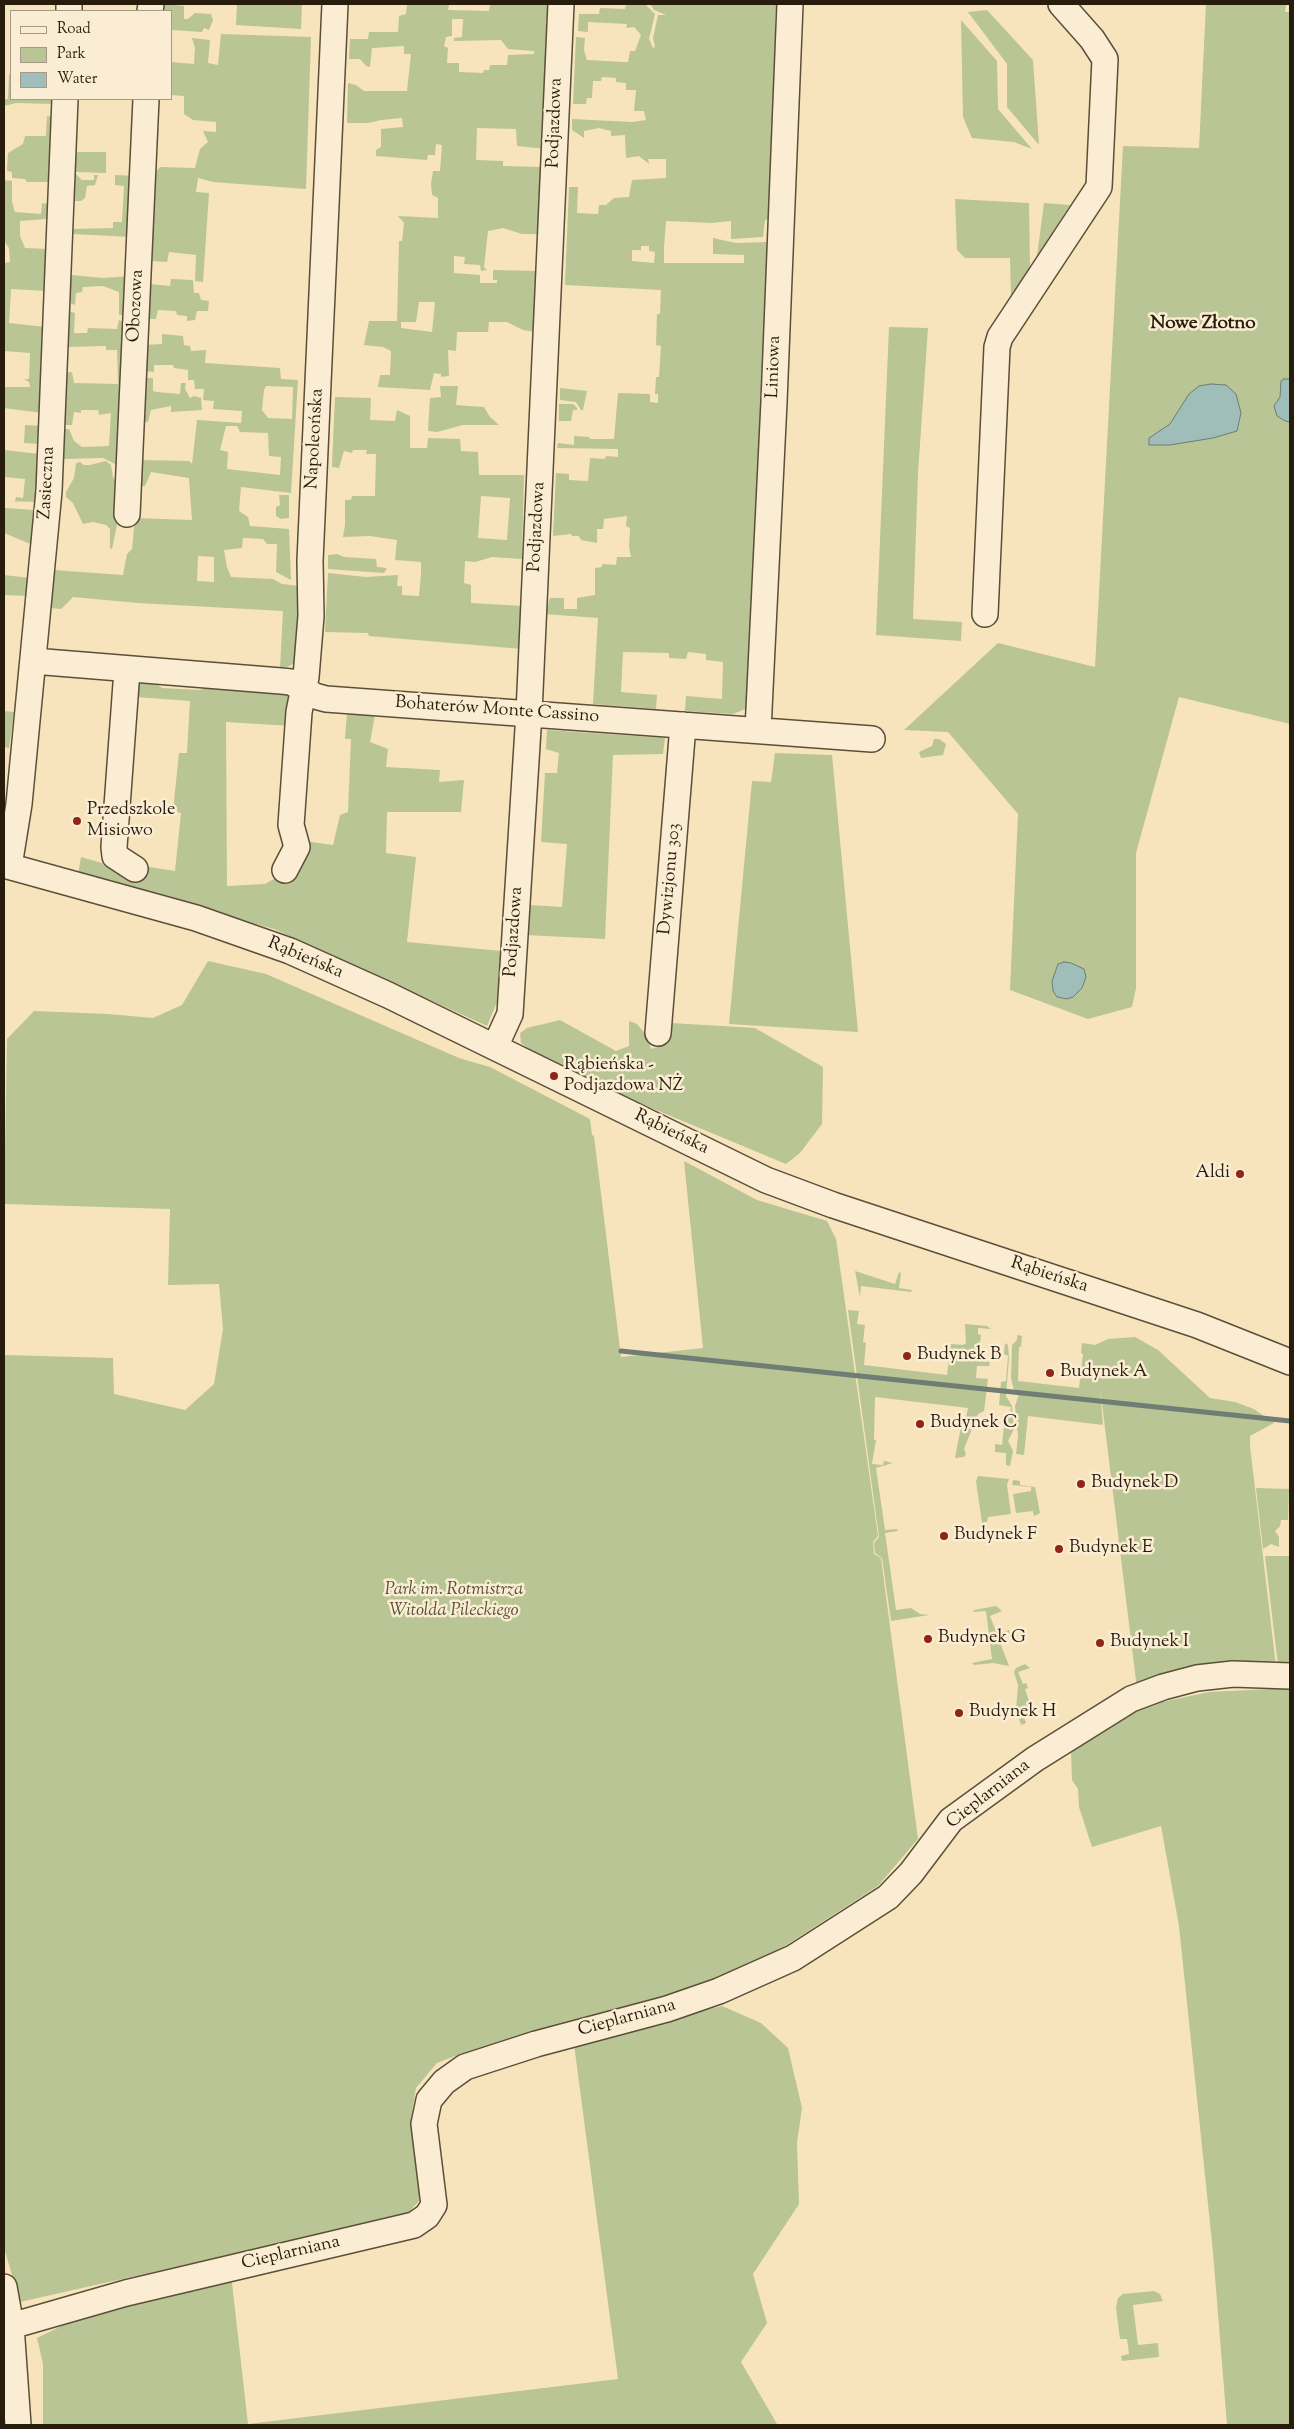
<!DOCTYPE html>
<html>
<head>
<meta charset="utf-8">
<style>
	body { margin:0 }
	#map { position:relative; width:1294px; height:2429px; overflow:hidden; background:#f7e4bd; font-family:"Sorts Mill Goudy",serif }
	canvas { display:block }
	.frame { position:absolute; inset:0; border:5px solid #281d0c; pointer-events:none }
	.legend { position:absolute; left:10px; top:10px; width:162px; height:90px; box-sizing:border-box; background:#faedd4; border:1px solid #a69a84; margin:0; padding:6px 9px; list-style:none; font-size:15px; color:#281d0c }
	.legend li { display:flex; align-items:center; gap:10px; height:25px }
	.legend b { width:25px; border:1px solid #a69a84 }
</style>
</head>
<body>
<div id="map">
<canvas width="1294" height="2429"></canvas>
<div class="frame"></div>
<ul class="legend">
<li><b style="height:6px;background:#faedd4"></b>Road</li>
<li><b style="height:14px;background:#b9c594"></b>Park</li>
<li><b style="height:14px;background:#9fbdb9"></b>Water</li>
</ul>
</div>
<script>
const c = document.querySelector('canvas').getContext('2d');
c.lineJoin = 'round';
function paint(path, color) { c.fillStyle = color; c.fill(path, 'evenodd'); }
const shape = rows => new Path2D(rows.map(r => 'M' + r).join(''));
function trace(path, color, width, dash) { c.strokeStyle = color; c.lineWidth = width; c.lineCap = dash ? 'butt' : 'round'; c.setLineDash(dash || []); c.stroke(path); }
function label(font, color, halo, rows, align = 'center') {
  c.font = font + ' "Sorts Mill Goudy",serif'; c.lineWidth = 5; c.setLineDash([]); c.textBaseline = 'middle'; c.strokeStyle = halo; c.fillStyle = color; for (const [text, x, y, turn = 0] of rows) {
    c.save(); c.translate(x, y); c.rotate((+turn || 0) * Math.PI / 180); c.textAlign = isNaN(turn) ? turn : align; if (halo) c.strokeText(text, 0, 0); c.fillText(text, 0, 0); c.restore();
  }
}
paint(shape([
	[162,4,184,6,184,19,188,19,195,13,211,14,213,20,209,30,204,28,202,32,171,30,171,11,161,11],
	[237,4,302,4,301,29,236,25],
	[407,4,456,4,449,5,448,10,489,11,490,4,553,4,546,149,517,146,516,129,477,128,476,160,503,161,503,166,543,167,540,234,522,234,503,228,488,231,484,267,487,270,481,271,480,265,464,264,465,257,454,256,454,273,480,275,480,283,497,283,497,280,493,280,493,270,538,271,536,332,523,330,507,322,489,322,488,332,457,332,456,351,448,350,449,376,441,377,441,374,434,373,430,390,378,387,380,375,390,375,391,351,383,347,364,345,369,321,397,321,399,241,402,241,404,223,398,216,438,218,438,198,432,195,431,184,433,171,440,171,442,145,436,144,435,155,428,155,427,160,376,156,376,150,381,147,381,129,403,127,402,118,381,120,368,123,347,123,348,83,356,85,364,91,407,91,411,54,404,54,404,46,372,48,370,67,366,66,360,59,349,59,350,39,368,39,369,32,398,32,399,16,406,14],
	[452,19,463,19,462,37,454,38,454,41,501,40,508,49,534,51,534,54,508,55,507,65,490,65,489,70,484,70,483,73,459,72,459,63,447,63,448,48,444,46,446,37,452,36],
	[419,302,435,302,432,332,401,328,401,322,416,322],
	[626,4,645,4,655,14,649,39,653,48,655,47,653,38,658,15,666,15,654,10,650,4,776,4,769,219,765,220,763,237,731,239,731,221,712,223,666,221,664,247,664,263,744,263,744,255,713,254,713,238,736,243,768,242,748,708,733,714,685,711,686,696,722,699,723,662,706,660,706,654,688,652,686,659,669,658,669,653,623,652,621,692,657,695,656,709,593,704,598,618,545,614,550,598,564,598,564,609,577,609,577,598,595,595,595,568,602,567,602,564,616,565,617,557,631,557,629,547,630,528,626,526,627,516,604,519,603,529,597,529,597,543,581,540,579,536,572,536,571,534,553,536,556,473,569,474,569,480,588,481,590,458,605,459,606,456,618,457,618,449,557,448,558,443,574,445,574,436,589,437,590,439,614,439,618,393,650,394,650,402,658,403,658,394,655,394,656,377,659,377,661,346,656,345,657,314,660,314,661,290,565,285,569,187,578,187,577,213,598,214,599,205,606,205,614,198,629,197,632,180,666,178,666,159,648,159,649,164,639,156,626,158,625,135,611,136,611,131,599,128,584,131,584,138,572,130,572,119,632,122,646,120,644,111,634,111,636,90,626,90,626,83,616,82,616,78,602,77,601,81,593,81,592,98,587,98,586,104,573,104,576,37,585,38,584,50,587,60,623,62,628,62,630,51,635,51,641,35,634,27,626,28,627,24,588,22,588,32,578,31,579,14,599,14,600,8,625,9],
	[641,246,649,246,649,251,655,252,654,263,632,261,632,250,641,250],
	[1206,4,1286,4,1285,12,1290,12,1290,724,1179,697,1136,853,1136,988,1132,1007,1088,1019,1010,990,1018,814,948,732,904,730,998,643,1095,667,1123,146,1199,148],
	[987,10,1033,60,1039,145,1007,107,1007,64,968,12],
	[961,20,997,61,998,109,1032,149,1014,142,972,138,963,117],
	[221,34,311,37,306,189,213,182,198,178,196,192,209,193,203,282,195,281,196,255,169,252,167,262,151,261,156,172,160,167,195,168,200,149,208,142,203,131,216,132,216,122,193,120,184,114,184,96,171,95,171,62,194,64,195,48,192,38,210,40,208,63,218,65],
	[9,74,11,74,11,99,53,99,53,104,16,103,4,106,4,99,8,99],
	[47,116,53,117,50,182,27,182,25,179,12,178,12,172,7,171,8,153,23,144,25,136,46,136],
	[75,152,106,152,106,173,75,172],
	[75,173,82,180,94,180,94,175,98,175,95,185,87,186,85,198,81,201,74,201],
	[115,175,135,176,132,237,72,234,73,229,113,228,113,222,122,222,124,186,115,185],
	[4,180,12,181,12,202,15,212,41,214,42,203,48,204,46,219,20,221,20,236,25,248,47,249,46,291,11,289,9,323,45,327,42,413,4,408,4,387,30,387,29,382,24,379,29,379,30,353,4,351,4,263,10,262,9,248,4,241],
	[955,199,1029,203,1030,267,1011,296,1010,258,965,258,957,250],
	[1044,203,1070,205,1037,256],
	[71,275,103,278,131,276,129,315,119,315,119,292,103,286,83,287,82,292,76,293,75,305,70,303],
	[171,279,193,280,194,293,199,293,201,300,209,301,208,311,197,311,195,320,187,321,187,316,177,315,176,311,158,310,156,319,147,319,149,284,170,286],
	[69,311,75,313,74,333,87,333,88,328,117,329,119,320,126,323,118,480,115,464,103,458,64,459,62,429,69,429,74,441,82,447,109,446,111,413,99,415,98,410,81,410,81,413,74,412,72,425,62,425,63,373,72,372,74,383,118,384,117,350,106,350,106,346,67,347],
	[889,327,928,328,918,473,913,619,962,622,961,641,876,635],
	[162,334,183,336,184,345,190,346,191,351,206,350,205,363,280,368,281,379,298,380,291,493,241,487,239,511,248,517,250,526,289,529,291,580,276,572,277,544,267,544,263,539,243,538,242,548,224,550,227,567,231,577,273,579,282,584,301,586,295,663,287,667,280,668,283,611,138,603,73,597,61,609,51,608,53,570,123,575,127,554,132,549,135,518,192,520,189,478,151,472,145,486,140,486,141,460,189,461,192,464,197,420,241,423,242,411,213,409,214,401,203,400,204,389,195,389,194,380,188,380,188,370,174,368,173,365,154,365,154,372,144,371,143,345,162,344],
	[266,386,293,387,292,419,268,418,262,410,264,390],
	[226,426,237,426,240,432,268,433,269,456,281,457,280,475,227,469,228,452,220,450],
	[198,556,214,557,214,582,197,581],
	[143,378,153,378,153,391,157,392,180,394,181,383,186,383,185,389,190,398,194,396,201,398,202,410,171,412,171,406,151,410,148,422,142,422],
	[440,386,458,386,456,405,484,407,490,417,499,425,463,425,437,432,428,431,430,398,441,397],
	[560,388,587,391,583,410,581,410,576,402,560,400],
	[335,397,371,398,370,420,395,421,397,410,410,416,410,448,427,448,428,438,460,439,461,451,478,452,479,475,524,475,522,559,492,557,475,562,465,561,464,583,471,585,471,603,524,606,522,649,369,636,368,633,325,632,328,573,366,577,398,575,397,586,402,586,402,595,419,596,421,574,421,562,395,560,397,540,370,536,343,537,345,525,345,500,351,500,352,496,375,496,376,454,366,454,367,450,353,450,352,453,344,451,339,468,332,467],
	[481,496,510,498,507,540,478,538],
	[559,404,573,404,577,408,577,410,573,410,571,421,559,421],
	[25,425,41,426,40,444,24,443],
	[4,450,39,454,36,502,4,501,15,501,16,497,23,498,25,479,4,477],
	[106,461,111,465,113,477,117,484,116,516,117,525,112,549,110,548,110,529,106,525,93,522,83,524,73,503,66,497,66,492,74,478,76,463,80,462,84,465,90,465],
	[279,495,289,495,289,518,281,519,276,516,276,507,280,505],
	[4,508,36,510,33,545,4,533],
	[337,554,344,557,376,559,377,567,387,568,384,573,328,569,328,555],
	[4,575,30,578,28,596,4,595],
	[151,680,162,688,200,690,217,684,282,688,292,695,292,726,226,722,227,886,265,884,299,865,305,841,333,845,340,815,348,812,351,739,345,739,347,713,375,715,370,742,388,749,386,767,440,770,439,782,464,780,461,812,387,812,386,853,416,857,407,942,501,951,497,1002,487,1026,274,929,78,874,81,857,119,868,136,865,175,871,181,813,173,811,179,753,187,753,190,701,136,697,137,683],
	[4,711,14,712,9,748,4,747],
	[547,730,665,738,663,754,613,755,605,939,526,935,529,905,562,907,567,844,541,842,545,773,557,773,559,753,546,749],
	[934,739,939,739,946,744,943,755,921,758,919,752,932,746],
	[775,753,832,755,858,1032,729,1024,752,781,771,782],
	[208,961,266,974,459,1058,490,1067,590,1119,592,1135,594,1136,621,1357,703,1348,684,1161,757,1200,827,1221,836,1239,878,1536,873,1542,874,1554,881,1558,918,1839,878,1886,777,1951,717,1978,655,2002,460,2054,437,2063,416,2088,411,2118,421,2186,419,2201,406,2215,20,2302,4,2248,4,1355,113,1358,114,1394,185,1410,214,1384,223,1329,219,1284,168,1285,170,1209,4,1204,7,1039,34,1011,108,1014,153,1018,182,1005],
	[560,1020,616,1051,629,1046,629,1021,637,1024,647,1036,651,1049,664,1045,671,1023,755,1028,823,1067,822,1124,800,1153,786,1164,613,1092,534,1053,521,1043,520,1033,527,1028],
	[855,1271,895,1284,899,1272,901,1273,899,1288,912,1290,911,1292,861,1286,860,1297],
	[848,1310,859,1311,857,1324,865,1325,863,1342,866,1343,864,1365,947,1375,951,1344,963,1345,966,1343,965,1324,987,1326,991,1329,978,1328,978,1334,981,1335,978,1361,990,1362,989,1366,977,1366,976,1378,988,1379,984,1411,978,1414,964,1449,966,1454,964,1457,955,1458,961,1427,964,1427,968,1408,875,1397,874,1440,876,1440,872,1464,883,1465,884,1461,893,1463,876,1468,885,1530,897,1529,898,1531,885,1533,896,1610,911,1608,920,1614,929,1615,891,1621,882,1558,875,1553,874,1543,879,1537],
	[1017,1335,1022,1336,1021,1347,1019,1347,1018,1381,1079,1388,1083,1354,1081,1353,1082,1343,1095,1345,1108,1339,1135,1337,1158,1350,1210,1398,1235,1402,1254,1409,1274,1423,1250,1436,1250,1446,1276,1667,1137,1689,1100,1387,1103,1425,1028,1416,1024,1455,1016,1454,1018,1436,1015,1406,1019,1394,1014,1390,1011,1378,1012,1345,1017,1340],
	[1005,1343,1008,1345,1009,1358,1006,1396,1012,1406,1014,1429,1008,1441,1013,1451,1010,1466,1006,1465,1006,1453,995,1452,995,1444,1002,1445,1004,1425,1008,1425,1008,1413,1010,1413,1011,1407,999,1405,1001,1382,1006,1381,1008,1356,1004,1354],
	[978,1476,1009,1479,1007,1485,1011,1514,988,1517,987,1522,982,1523,976,1481],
	[1013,1480,1020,1481,1020,1485,1035,1487,1040,1513,1034,1516,1033,1511,1016,1513,1013,1494,1031,1491,1031,1487,1012,1485],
	[1256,1488,1289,1489,1288,1520,1281,1520,1280,1526,1275,1531,1279,1537,1279,1547,1271,1544,1263,1549],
	[1265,1556,1290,1556,1290,1666,1278,1665],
	[996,1606,1002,1611,990,1616,997,1634,1009,1630,1010,1633,998,1637,1009,1666,993,1663,974,1665,972,1663,992,1659,986,1611,973,1612,974,1610],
	[1025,1664,1030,1668,1018,1672,1023,1684,1026,1683,1028,1688,1025,1689,1031,1707,1022,1711,1026,1723,1021,1725,1016,1709,1018,1685,1014,1672,1016,1668],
	[1290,1688,1290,2425,1227,2425,1213,2252,1179,1926,1161,1826,1092,1847,1079,1807,1078,1789,1072,1780,1071,1750,1148,1705,1209,1692],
	[722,2006,761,2023,788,2048,802,2108,797,2143,799,2204,753,2274,767,2323,741,2362,777,2424,782,2425,43,2425,43,2364,37,2338,84,2315,231,2274,248,2424,618,2379,574,2044],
	[1154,2291,1160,2294,1163,2301,1133,2305,1138,2345,1158,2343,1159,2357,1122,2361,1121,2356,1129,2354,1127,2339,1120,2339,1116,2308,1118,2298,1123,2294]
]), '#b9c594');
const water = shape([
	[1284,379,1290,379,1290,422,1285,421,1277,416,1274,406,1280,397,1281,381,1284,379],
	[1211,384,1226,385,1236,394,1241,413,1237,431,1213,438,1170,445,1149,445,1149,438,1170,424,1189,394,1199,386,1211,384],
	[1064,962,1071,963,1084,969,1086,977,1082,988,1073,997,1067,999,1057,997,1053,991,1052,981,1058,964,1064,962]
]);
paint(water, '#9fbdb9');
trace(water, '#6f7d74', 1);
trace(shape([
	[621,1351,1290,1421]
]), '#6f7d74', 5);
const minor = shape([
	[69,11,69,4],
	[150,11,151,4],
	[127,514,146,99],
	[985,614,997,347,1000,337,1099,187,1105,59,1092,39,1061,4],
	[33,661,281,681,291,682,315,696,326,699,872,739],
	[127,670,114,847,115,856,135,869],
	[758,730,774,402,790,4],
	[4,865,196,918,290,951,388,995,766,1180,833,1205,1197,1325,1290,1362],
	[9,866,19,804,49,491,65,99],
	[285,870,297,847,291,825,299,712,306,677,311,616,310,561,335,4],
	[658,1033,683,725],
	[495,1047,510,1014,529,713,561,4],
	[4,2287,11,2326,18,2425],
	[11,2326,126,2293,414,2225,427,2216,434,2205,424,2124,429,2100,444,2082,465,2067,536,2044,667,2009,719,1991,793,1958,888,1897,911,1873,951,1820,1035,1759,1131,1699,1163,1687,1197,1678,1233,1674,1290,1676]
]);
trace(minor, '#5c4f38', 28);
trace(minor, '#faedd4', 25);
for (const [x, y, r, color] of [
	[77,821,5,"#8f2418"],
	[554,1076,5,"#8f2418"],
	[1240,1174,5,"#8f2418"],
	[907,1356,5,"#8f2418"],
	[1050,1373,5,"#8f2418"],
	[920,1424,5,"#8f2418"],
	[1081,1484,5,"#8f2418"],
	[944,1536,5,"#8f2418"],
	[1059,1549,5,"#8f2418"],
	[928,1639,5,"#8f2418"],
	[1100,1643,5,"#8f2418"],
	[959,1713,5,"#8f2418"]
]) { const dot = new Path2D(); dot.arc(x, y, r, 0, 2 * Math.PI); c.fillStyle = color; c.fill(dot); trace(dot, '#faedd4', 2); }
label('18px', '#281d0c', '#faedd4', [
	["Podjazdowa",556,123,-88],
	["Obozowa",137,306,-87],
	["Liniowa",775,367,-88],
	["Napoleońska",316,439,-87],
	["Zasieczna",48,483,-87],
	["Podjazdowa",538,527,-87],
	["Bohaterów Monte Cassino",497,711,4],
	["Dywizjonu 303",671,879,-85],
	["Podjazdowa",515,932,-86],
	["Rąbieńska",305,959,23],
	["Rąbieńska",671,1133,26],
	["Rąbieńska",1049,1276,18],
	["Cieplarniana",989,1795,-38],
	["Cieplarniana",627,2019,-15],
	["Cieplarniana",291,2254,-13]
]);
label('18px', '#281d0c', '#faedd4', [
	["Przedszkole",87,811],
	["Misiowo",87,832],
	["Rąbieńska -",564,1066],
	["Podjazdowa NŻ",564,1087],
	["Aldi",1230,1174,"right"],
	["Budynek B",917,1356],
	["Budynek A",1060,1373],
	["Budynek C",930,1424],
	["Budynek D",1091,1484],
	["Budynek F",954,1536],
	["Budynek E",1069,1549],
	["Budynek G",938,1639],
	["Budynek I",1110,1643],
	["Budynek H",969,1713]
], 'left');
label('italic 18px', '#544f35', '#faedd4', [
	["Park im. Rotmistrza",454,1591],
	["Witolda Pileckiego",454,1612]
]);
label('bold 19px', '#281d0c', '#faedd4', [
	["Nowe Złotno",1203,325]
]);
</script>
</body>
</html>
